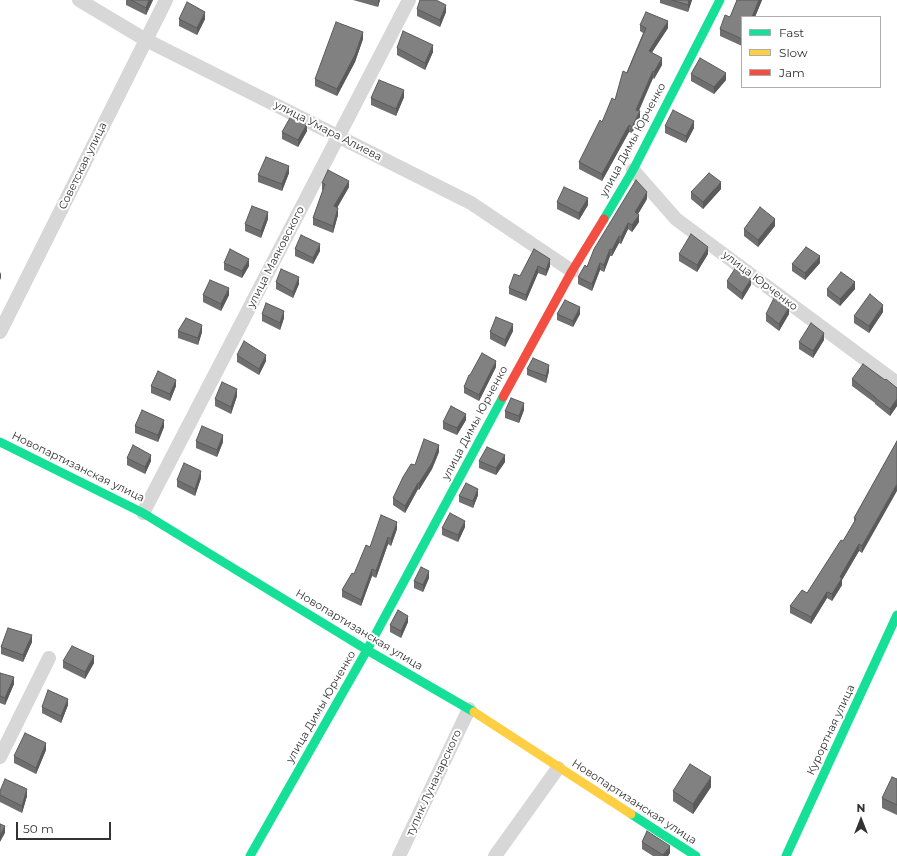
<!DOCTYPE html>
<html>
<head>
<meta charset="utf-8">
<style>
	body { margin:0 }
	#map { position:relative; width:897px; height:856px; overflow:hidden; background:#fff; font-family:Montserrat,sans-serif }
	canvas { display:block }
	.legend { position:absolute; left:741px; top:16px; width:140px; height:72px; box-sizing:border-box; background:#fff; border:1px solid #adadad; margin:0; padding:5px 7px; list-style:none; font-size:12px; color:#333 }
	.legend li { display:flex; align-items:center; gap:8px; height:20px }
	.legend b { width:20px; border:1px solid #adadad }
	.north { position:absolute; left:841px; top:800px; width:40px; height:40px; -webkit-text-stroke:3px #fff; paint-order:stroke; rotate:0deg; font-size:11px; font-weight:700; line-height:16px; text-align:center; color:#333 }
	.north::after { content:''; display:block; margin:auto; width:14px; height:18px; background:#333; clip-path:polygon(50% 0,100% 100%,50% 72%,0 100%) }
	.scale { position:absolute; left:16px; top:822px; width:95px; height:18px; box-sizing:border-box; border:2px solid #333; border-top:0; padding-left:5px; font-size:12px; line-height:14px; white-space:nowrap; color:#333; -webkit-text-stroke:3px #fff; paint-order:stroke }
</style>
</head>
<body>
<div id="map">
<canvas width="897" height="856"></canvas>
<ul class="legend">
<li><b style="height:5px;background:#16e098"></b>Fast</li>
<li><b style="height:5px;background:#ffcf43"></b>Slow</li>
<li><b style="height:5px;background:#f24e42"></b>Jam</li>
</ul>
<div class="north">N</div>
<div class="scale">50 m</div>
</div>
<script>
const c = document.querySelector('canvas').getContext('2d');
c.lineJoin = 'round';
const shape = rows => new Path2D(rows.map(r => 'M' + r).join(''));
function trace(path, color, width, dash) { c.strokeStyle = color; c.lineWidth = width; c.lineCap = dash ? 'butt' : 'round'; c.setLineDash(dash || []); c.stroke(path); }
function paint(path, color) { c.fillStyle = color; c.fill(path, 'evenodd'); }
function label(font, color, halo, rows, align = 'center') {
  c.font = font + ' Montserrat,sans-serif'; c.lineWidth = 4; c.setLineDash([]); c.textBaseline = 'middle'; c.strokeStyle = halo; c.fillStyle = color; for (const [text, x, y, turn = 0] of rows) {
    c.save(); c.translate(x, y); c.rotate((+turn || 0) * Math.PI / 180); c.textAlign = isNaN(turn) ? turn : align; if (halo) c.strokeText(text, 0, 0); c.fillText(text, 0, 0); c.restore();
  }
}
trace(shape([
	[79,0,146,40,471,203,572,271],
	[633,170,676,219,897,383],
	[0,332,166,0],
	[143,513,409,0],
	[0,757,49,658],
	[399,856,469,709],
	[495,856,558,768]
]), '#d7d7d7', 14);
trace(shape([
	[604,219,633,170,720,0],
	[0,442,143,513,367,650,474,712],
	[631,814,696,856],
	[250,856,367,650,503,397],
	[786,856,897,615]
]), '#16e098', 9);
trace(shape([
	[474,712,631,814]
]), '#ffcf43', 9);
trace(shape([
	[503,397,572,271,604,219]
]), '#f24e42', 9);
paint(shape([
	[126,0,153,0,146,15,126,5],
	[353,0,380,0,378,7],
	[660,0,692,0,688,12,660,3],
	[737,0,762,0,755,17,742,17,742,46,720,36,720,29,730,17],
	[417,9,446,12,440,27,417,16],
	[179,19,205,19,197,35,179,26],
	[640,25,668,28,652,52,662,65,654,79,653,78,639,111,640,118,632,133,629,132,602,181,579,169,579,162,615,100,643,33,640,31],
	[363,39,355,62,337,96,315,86,315,79],
	[397,48,433,52,425,70,397,55],
	[691,74,726,80,714,94,691,81],
	[404,97,396,116,371,105,371,98],
	[665,126,694,128,686,143,665,133],
	[307,131,298,147,282,139,282,132],
	[289,173,282,191,258,182,258,175],
	[322,183,349,187,337,208,338,215,333,233,313,225,313,218,323,190,322,190],
	[721,189,703,209,691,199,691,192],
	[647,199,638,214,639,222,632,232,628,229,621,244,619,243,612,256,610,256,604,272,600,270,592,291,578,284,578,277],
	[557,202,588,205,579,220,557,209],
	[268,219,261,238,245,231,245,224],
	[775,226,758,247,744,236,744,229],
	[295,249,320,251,313,264,295,256],
	[534,249,550,266,546,276,538,273,526,301,509,294,509,288,520,276],
	[679,254,708,254,697,272,679,261],
	[224,263,249,266,242,278,224,270],
	[820,263,805,280,792,271,792,264],
	[727,281,751,285,742,300,727,288],
	[276,282,299,284,293,298,276,289],
	[827,289,855,289,840,306,827,296],
	[203,295,229,295,221,311,203,302],
	[883,312,869,333,854,323,854,316],
	[262,314,284,318,280,330,262,321],
	[557,314,580,314,573,327,557,320],
	[766,314,789,314,779,331,766,321],
	[178,331,202,332,198,345,178,338],
	[513,331,505,347,490,339,490,332],
	[824,340,813,358,799,349,799,342],
	[237,355,266,361,259,375,237,362],
	[496,367,479,401,464,393,464,387,470,375],
	[527,369,549,371,546,383,527,375],
	[852,379,885,380,897,388,897,406,890,416,875,404,875,403,852,386],
	[151,386,176,386,170,401,151,393],
	[237,396,231,414,215,406,215,399],
	[524,410,519,423,505,418,505,411],
	[466,420,457,435,443,429,443,422],
	[135,426,164,427,158,442,135,433],
	[196,441,223,442,217,457,196,448],
	[897,441,862,553,859,551,842,580,842,585,832,601,827,598,811,624,790,613,790,606,807,593,843,541,854,522,854,518],
	[439,452,432,469,419,490,418,489,405,513,393,505,393,498,415,465],
	[127,458,151,461,145,474,127,465],
	[479,461,505,462,496,475,479,468],
	[201,478,195,496,177,487,177,480],
	[478,495,473,508,459,502,459,496],
	[465,527,458,542,442,535,442,528],
	[397,529,391,546,388,544,376,578,372,576,361,606,342,597,342,590,354,574,370,547],
	[429,578,423,592,414,588,414,581],
	[408,622,401,638,390,632,390,625],
	[32,642,23,662,1,654,1,647],
	[63,661,94,663,85,679,63,668],
	[0,673,14,684,5,705,0,703],
	[68,705,61,723,42,713,42,707],
	[46,750,36,774,14,763,14,756],
	[897,779,897,815,882,808,882,798],
	[711,787,693,814,673,801,673,791],
	[0,791,27,796,22,813,0,802],
	[642,842,670,853,668,856,653,856,642,849]
]), '#6f6f6f');
paint(shape([
	[149,0,153,0,146,15,146,8],
	[378,0,380,0,378,7],
	[689,0,692,0,688,12,688,5],
	[759,0,762,0,755,17,752,17],
	[446,5,446,12,440,27,440,20],
	[205,12,205,19,197,35,197,28],
	[668,21,668,28,649,57,649,51],
	[363,32,363,39,355,62,337,96,337,89],
	[433,45,433,52,425,70,425,63],
	[662,58,662,65,654,79,654,72],
	[653,71,653,78,636,116,636,110],
	[726,73,726,80,714,94,714,87],
	[404,90,404,97,396,116,396,109],
	[640,111,640,118,632,133,632,127],
	[694,121,694,128,686,143,686,136],
	[307,124,307,131,298,147,298,140],
	[629,125,629,132,602,181,602,174],
	[289,166,289,173,282,191,282,184],
	[349,181,349,187,334,213,334,206],
	[721,182,721,189,703,209,703,202],
	[647,192,647,199,635,219,635,212],
	[588,198,588,205,579,220,579,213],
	[338,208,338,215,333,233,333,226],
	[268,212,268,219,261,238,261,231],
	[639,215,639,222,632,232,632,225],
	[775,219,775,226,758,247,758,240],
	[628,223,628,229,621,244,621,237],
	[619,236,619,243,612,256,612,250],
	[320,244,320,251,313,264,313,258],
	[708,247,708,254,697,272,697,265],
	[610,249,610,256,604,272,604,265],
	[820,256,820,263,805,280,805,273],
	[249,259,249,266,242,278,242,271],
	[550,259,550,266,546,276,546,270],
	[600,263,600,270,592,291,592,284],
	[538,266,538,273,526,301,526,295],
	[1,272,1,278,0,280,0,274],
	[299,277,299,284,293,298,293,292],
	[751,279,751,285,742,300,742,293],
	[855,282,855,289,840,306,840,299],
	[229,288,229,295,221,311,221,304],
	[883,305,883,312,869,333,869,326],
	[580,307,580,314,573,327,573,321],
	[789,307,789,314,779,331,779,324],
	[284,311,284,318,280,330,280,323],
	[513,324,513,331,505,347,505,340],
	[202,325,202,332,198,345,198,338],
	[824,333,824,340,813,358,813,351],
	[266,355,266,361,259,375,259,369],
	[496,361,496,367,479,401,479,395],
	[549,365,549,371,546,383,546,376],
	[176,380,176,386,170,401,170,394],
	[237,389,237,396,231,414,231,407],
	[897,399,897,406,890,416,890,409],
	[524,403,524,410,519,423,519,416],
	[466,414,466,420,457,435,457,428],
	[164,420,164,427,158,442,158,435],
	[223,435,223,442,217,457,217,450],
	[439,445,439,452,432,469,419,490,419,483],
	[151,455,151,461,145,474,145,467],
	[505,455,505,462,496,475,496,468],
	[201,471,201,478,195,496,195,489],
	[418,483,418,489,405,513,405,506],
	[897,484,897,491,862,553,862,546],
	[478,489,478,495,473,508,473,501],
	[465,521,465,527,458,542,458,535],
	[397,522,397,529,391,546,391,539],
	[388,537,388,544,376,578,376,571],
	[859,544,859,551,842,580,842,585,832,601,832,594,840,577],
	[372,569,372,576,361,606,361,600],
	[429,571,429,578,423,592,423,585],
	[827,592,827,598,811,624,811,617],
	[408,616,408,622,401,638,401,631],
	[32,635,32,642,23,662,23,655],
	[94,656,94,663,85,679,85,672],
	[14,677,14,684,5,705,5,698],
	[68,699,68,705,61,723,61,716],
	[46,743,46,750,36,774,36,768],
	[711,777,711,787,693,814,693,804],
	[27,789,27,796,22,813,22,806],
	[5,826,5,833,0,842,0,835],
	[670,846,670,853,668,856,663,856]
]), '#5a5a5a');
const building = shape([
	[131,0,149,0,146,8,131,0],
	[420,0,436,0,446,5,440,20,417,9,420,0],
	[672,0,689,0,688,5,672,0],
	[737,0,759,0,752,17,742,17,742,39,720,29,725,15,730,17,737,0],
	[187,2,205,12,197,28,179,19,187,2],
	[646,12,668,21,649,51,662,58,654,72,653,71,636,110,640,111,632,127,629,125,602,174,579,162,600,120,602,122,612,98,615,100,623,71,627,73,646,28,640,25,646,12],
	[336,22,363,32,355,55,337,89,315,79,336,22],
	[403,31,433,45,425,63,397,48,403,31],
	[700,58,726,73,714,87,691,74,700,58],
	[379,80,404,90,396,109,371,98,379,80],
	[673,110,694,121,686,136,665,126,673,110],
	[291,116,307,124,298,140,282,132,291,116],
	[266,157,289,166,282,184,258,175,266,157],
	[328,170,349,181,334,206,338,208,333,226,313,218,325,184,322,183,328,170],
	[709,173,721,182,703,202,691,192,709,173],
	[636,180,647,192,635,212,639,215,632,225,628,223,621,237,619,236,612,250,610,249,604,265,600,263,592,284,578,277,585,265,587,267,594,249,636,180],
	[564,187,588,198,579,213,557,202,564,187],
	[252,206,268,212,261,231,245,224,252,206],
	[760,207,775,219,758,240,744,229,760,207],
	[691,234,708,247,697,265,679,254,691,234],
	[301,235,320,244,313,258,295,249,301,235],
	[806,247,820,256,805,273,792,264,806,247],
	[230,249,249,259,242,271,224,263,230,249],
	[534,249,550,259,546,270,538,266,526,295,509,288,514,274,520,276,534,249],
	[736,267,751,279,742,293,727,281,736,267],
	[281,269,299,277,293,292,276,282,281,269],
	[841,272,855,282,840,299,827,289,841,272],
	[210,280,229,288,221,304,203,295,210,280],
	[870,294,883,305,869,326,854,316,870,294],
	[775,296,789,307,779,324,766,314,775,296],
	[565,300,580,307,573,321,557,314,565,300],
	[266,303,284,311,280,323,262,314,266,303],
	[496,317,513,324,505,340,490,332,496,317],
	[186,318,202,325,198,338,178,331,186,318],
	[811,323,824,333,813,351,799,342,811,323],
	[244,341,266,355,259,369,237,355,244,341],
	[482,353,496,361,479,395,464,387,469,375,470,375,482,353],
	[533,358,549,365,546,376,527,369,533,358],
	[863,364,885,380,886,379,897,388,897,399,890,409,875,398,875,397,852,379,863,364],
	[158,371,176,380,170,394,151,386,158,371],
	[222,382,237,389,231,407,215,399,222,382],
	[511,398,524,403,519,416,505,411,511,398],
	[451,406,466,414,457,428,443,422,451,406],
	[142,410,164,420,158,435,135,426,142,410],
	[202,426,223,435,217,450,196,441,202,426],
	[424,439,439,445,432,463,419,483,418,483,405,506,393,498,403,477,411,464,415,465,424,439],
	[897,441,897,484,862,546,859,544,840,577,842,578,832,594,827,592,811,617,790,606,802,590,807,593,841,540,843,541,856,519,854,518,897,441],
	[133,445,151,455,145,467,127,458,133,445],
	[487,447,505,455,496,468,479,461,487,447],
	[184,463,201,471,195,489,177,480,184,463],
	[466,483,478,489,473,501,459,496,466,483],
	[450,513,465,521,458,535,442,528,450,513],
	[381,515,397,522,391,539,388,537,376,571,372,569,361,600,342,590,352,573,354,574,366,545,370,547,381,515],
	[421,567,429,571,423,585,414,581,421,567],
	[398,610,408,616,401,631,390,625,398,610],
	[8,628,32,635,23,655,1,647,8,628],
	[72,646,94,656,85,672,63,661,72,646],
	[0,673,14,677,5,698,0,696,0,673],
	[48,690,68,699,61,716,42,707,48,690],
	[25,733,46,743,36,768,14,756,25,733],
	[690,764,711,777,693,804,673,791,690,764],
	[892,777,897,779,897,805,882,798,892,777],
	[5,779,27,789,22,806,0,795,0,791,5,779],
	[0,824,5,826,0,835,0,824],
	[647,831,670,846,663,855,642,842,647,831]
]);
paint(building, '#818181');
trace(building, '#5a5a5a', 1);
label('11px', '#333', '#fff', [
	["улица Умара Алиева",328,131,27],
	["улица Димы Юрченко",633,140,-62],
	["Советская улица",83,166,-64],
	["улица Маяковского",276,257,-63],
	["улица Юрченко",760,281,37],
	["улица Димы Юрченко",475,423,-62],
	["Новопартизанская улица",78,467,26],
	["Новопартизанская улица",359,630,31],
	["улица Димы Юрченко",321,707,-60],
	["Курортная улица",831,730,-65],
	["тупик Луначарского",434,783,-65],
	["Новопартизанская улица",634,802,33]
]);
</script>
</body>
</html>
